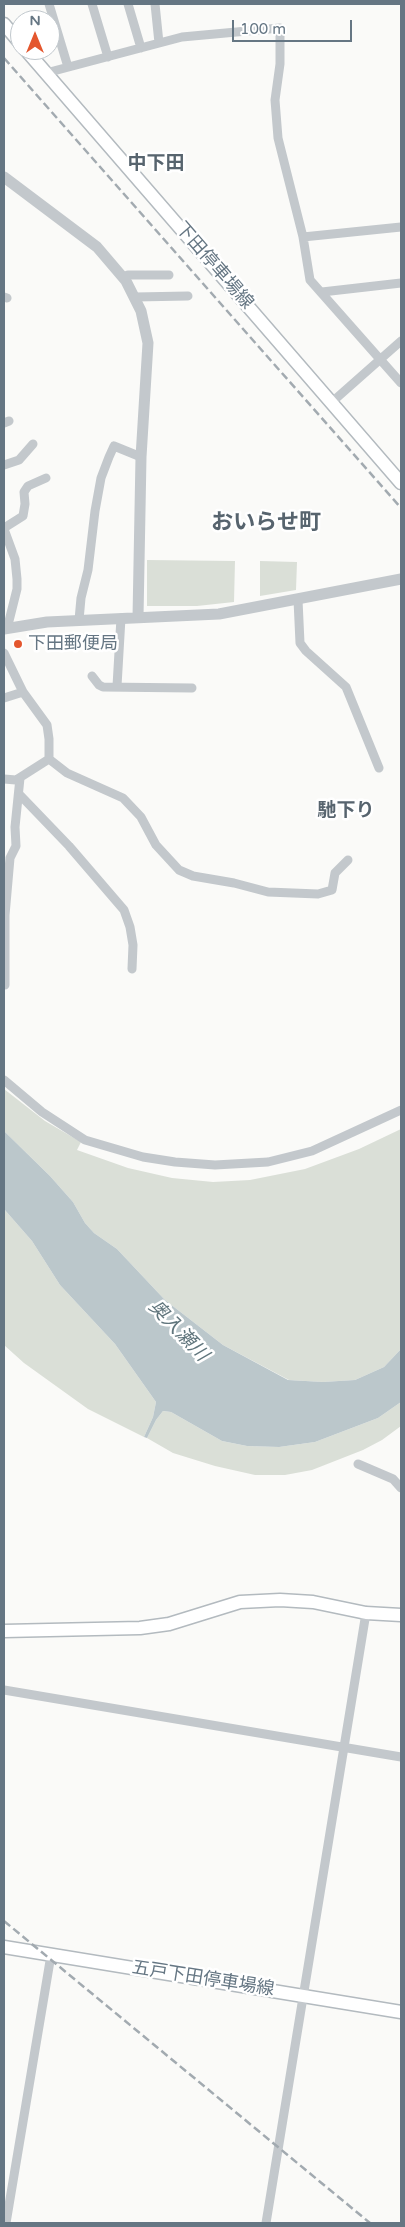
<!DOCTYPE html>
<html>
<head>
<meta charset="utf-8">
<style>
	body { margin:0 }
	#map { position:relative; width:405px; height:2227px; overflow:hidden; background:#fafaf8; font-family:"Varela Round",sans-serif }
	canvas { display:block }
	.frame { position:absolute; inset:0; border:5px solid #657683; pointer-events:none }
	.north { position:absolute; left:10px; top:10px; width:50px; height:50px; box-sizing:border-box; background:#fff; border:1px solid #c1c8cd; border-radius:50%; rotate:0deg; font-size:14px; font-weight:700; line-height:20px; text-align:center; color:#657683 }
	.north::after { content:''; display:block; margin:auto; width:18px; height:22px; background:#e4572e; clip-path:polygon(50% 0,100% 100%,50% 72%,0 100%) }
	.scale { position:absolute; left:232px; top:20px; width:120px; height:22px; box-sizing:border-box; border:2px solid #657683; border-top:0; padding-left:6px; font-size:15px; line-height:18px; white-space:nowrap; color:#657683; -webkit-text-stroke:4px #fff; paint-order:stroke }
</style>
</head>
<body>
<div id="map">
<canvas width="405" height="2227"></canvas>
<div class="frame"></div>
<div class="north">N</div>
<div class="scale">100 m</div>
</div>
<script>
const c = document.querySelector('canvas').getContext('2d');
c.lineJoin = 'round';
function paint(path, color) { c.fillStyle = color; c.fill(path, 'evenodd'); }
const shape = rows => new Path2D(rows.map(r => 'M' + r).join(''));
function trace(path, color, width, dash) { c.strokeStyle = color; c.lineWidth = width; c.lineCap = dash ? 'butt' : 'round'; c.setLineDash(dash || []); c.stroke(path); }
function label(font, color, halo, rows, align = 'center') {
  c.font = font + ' "Varela Round","Noto Sans JP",sans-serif'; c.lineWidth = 5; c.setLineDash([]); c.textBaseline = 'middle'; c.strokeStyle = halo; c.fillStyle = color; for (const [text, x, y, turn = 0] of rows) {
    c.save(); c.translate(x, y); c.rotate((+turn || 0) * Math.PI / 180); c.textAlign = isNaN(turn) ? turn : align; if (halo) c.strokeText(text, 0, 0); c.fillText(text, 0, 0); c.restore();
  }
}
paint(shape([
	[147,560,235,561,234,602,197,606,147,606],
	[260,561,297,562,296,590,260,596],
	[4,1089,45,1121,81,1142,77,1150,128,1168,172,1178,213,1182,250,1180,305,1169,359,1149,401,1129,401,1349,384,1367,355,1380,323,1382,289,1380,223,1345,165,1300,117,1249,94,1233,85,1223,73,1202,50,1176,4,1131],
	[4,1209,32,1241,60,1285,115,1344,156,1402,153,1417,144,1437,88,1409,24,1363,4,1345],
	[401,1402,401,1426,382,1440,363,1450,312,1470,285,1475,255,1475,215,1466,173,1453,147,1438,156,1420,163,1411,171,1412,222,1441,247,1446,279,1447,315,1442,378,1418]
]), '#dadfd7');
paint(shape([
	[4,1131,50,1176,73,1202,85,1223,94,1233,117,1249,165,1300,223,1345,288,1380,323,1382,355,1380,384,1367,401,1349,401,1402,378,1418,315,1442,279,1447,247,1446,222,1441,171,1412,163,1411,156,1420,147,1438,144,1437,153,1417,156,1402,115,1344,60,1285,32,1241,4,1209]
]), '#bbc7cb');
const secondary = shape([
	[4,24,20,43],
	[26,50,401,483],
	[4,1631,140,1628,169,1624,240,1602,280,1600,313,1602,366,1613,401,1615],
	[4,1947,401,2012]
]);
trace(secondary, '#b3babf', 15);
trace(shape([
	[49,4,68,67],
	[92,4,108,57],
	[128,4,141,48],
	[155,4,159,43],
	[46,73,182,37,280,28,280,64,275,100,278,138,303,237,310,280,401,383],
	[303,237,401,227],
	[123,277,128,275,169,275],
	[322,292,401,283],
	[4,297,7,298],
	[135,297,188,296],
	[332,402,401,341],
	[4,423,9,421],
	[4,465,19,460,33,444],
	[4,528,23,516,25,504,24,492,28,486,46,478],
	[4,529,15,559,17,579,17,589,7,629],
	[298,600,300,643,306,651,346,687,379,768],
	[79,620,81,598,88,570,95,511,101,478,109,457,114,446,141,457],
	[4,653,23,692,47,725,49,739,49,759,67,773,123,798,141,817,156,845,179,870,193,876,234,883,268,892,318,894,332,890,335,873,348,860],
	[92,676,99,685,103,687,192,688],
	[117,686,121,618],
	[4,698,23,692],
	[4,779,16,780,49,759],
	[19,794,69,846,124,910,130,927,133,945,132,969],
	[5,985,5,915,10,858,16,846,15,827,20,778],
	[4,1080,42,1112,85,1140,143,1157,175,1162,215,1165,268,1162,312,1151,401,1110],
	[358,1464,393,1479,401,1488],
	[4,1690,401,1757],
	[6,2223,51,1955],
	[266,2223,366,1613]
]), '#c3c8cc', 9);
trace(shape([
	[4,177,97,247,126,281,141,311,148,343,141,457,138,617],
	[4,629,47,622,219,614,401,579]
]), '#c3c8cc', 11);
trace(secondary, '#fff', 12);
trace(shape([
	[4,58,401,508],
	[4,1921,370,2223]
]), '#a2aab0', 2.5, [8, 4]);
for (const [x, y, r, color] of [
	[18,644,5,"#e4572e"]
]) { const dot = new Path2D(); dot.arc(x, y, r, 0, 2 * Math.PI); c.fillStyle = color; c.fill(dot); trace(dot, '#fff', 2); }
label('18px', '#657683', '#fff', [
	["下田停車場線",214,266,49],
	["五戸下田停車場線",203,1979,9]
]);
label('18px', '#657683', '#fff', [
	["下田郵便局",28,644]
], 'left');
label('bold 19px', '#57646e', '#fff', [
	["中下田",156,164],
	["馳下り",346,811]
]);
label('italic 19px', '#60757c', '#fff', [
	["奥入瀬川",178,1331,46]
]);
label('bold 22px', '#57646e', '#fff', [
	["おいらせ町",266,523]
]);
</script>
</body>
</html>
